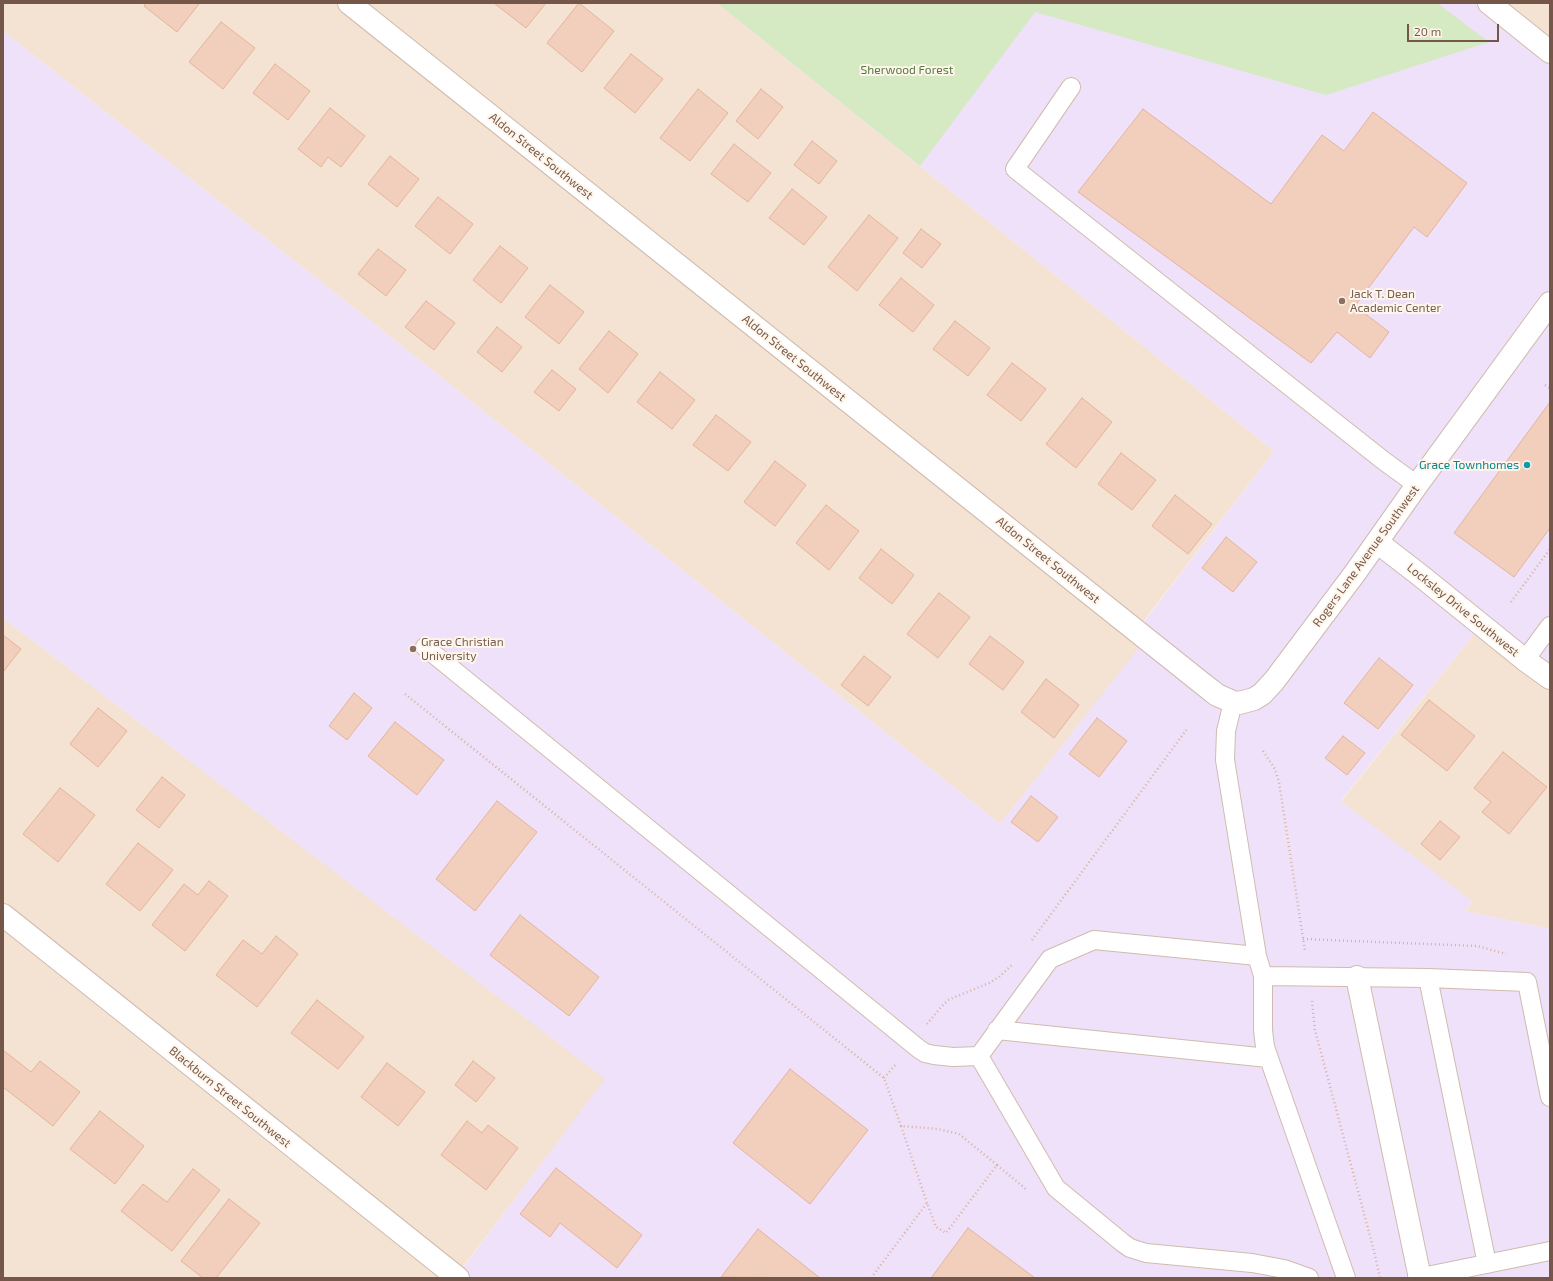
<!DOCTYPE html>
<html>
<head>
<meta charset="utf-8">
<style>
	body { margin:0 }
	#map { position:relative; width:1553px; height:1281px; overflow:hidden; background:#fcf2e5; font-family:"Exo 2",sans-serif }
	canvas { display:block }
	.frame { position:absolute; inset:0; border:4px solid #75574a; pointer-events:none }
	.scale { position:absolute; left:1407px; top:24px; width:92px; height:18px; box-sizing:border-box; border:2px solid #75574a; border-top:0; padding-left:5px; font-size:12px; line-height:14px; white-space:nowrap; color:#75574a; -webkit-text-stroke:3px #fff6eb; paint-order:stroke }
</style>
</head>
<body>
<div id="map">
<canvas width="1553" height="1281"></canvas>
<div class="frame"></div>
<div class="scale">20 m</div>
</div>
<script>
const c = document.querySelector('canvas').getContext('2d');
c.lineJoin = 'round';
function paint(path, color) { c.fillStyle = color; c.fill(path, 'evenodd'); }
const shape = rows => new Path2D(rows.map(r => 'M' + r).join(''));
function trace(path, color, width, dash) { c.strokeStyle = color; c.lineWidth = width; c.lineCap = dash ? 'butt' : 'round'; c.setLineDash(dash || []); c.stroke(path); }
function label(font, color, halo, rows, align = 'center') {
  c.font = font + ' "Exo 2",sans-serif'; c.lineWidth = 4; c.setLineDash([]); c.textBaseline = 'middle'; c.strokeStyle = halo; c.fillStyle = color; for (const [text, x, y, turn = 0] of rows) {
    c.save(); c.translate(x, y); c.rotate((+turn || 0) * Math.PI / 180); c.textAlign = isNaN(turn) ? turn : align; if (halo) c.strokeText(text, 0, 0); c.fillText(text, 0, 0); c.restore();
  }
}
paint(shape([
	[3,3,717,3,1274,451,1143,622,1147,639,1000,824,377,326,3,31],
	[1490,3,1550,3,1550,51],
	[3,618,606,1079,456,1276,458,1278,3,1278],
	[1481,625,1550,678,1550,929,1465,911,1472,902,1341,802]
]), '#f4e3d3');
paint(shape([
	[717,3,1490,3,1550,51,1550,678,1481,625,1341,801,1472,901,1465,911,1550,929,1550,1278,458,1278,456,1277,605,1079,3,618,3,31,377,326,1000,824,1146,639,1137,631,1274,451]
]), '#efe1f9');
paint(shape([
	[717,3,1437,3,1489,42,1326,95,1035,12,920,166]
]), '#d5eac3');
const building = shape([
	[146,3,198,3,199,4,177,32,144,6,146,3],
	[494,3,546,3,526,28,494,3],
	[579,3,614,31,582,72,547,43,579,3],
	[221,22,255,48,223,89,189,62,221,22],
	[631,54,663,79,635,113,604,88,631,54],
	[275,64,310,91,288,120,253,93,275,64],
	[698,89,728,113,690,161,660,138,698,89],
	[761,89,783,107,758,139,736,121,761,89],
	[330,108,365,136,341,167,328,157,321,167,298,149,330,108],
	[1143,109,1271,204,1322,135,1344,151,1373,112,1467,183,1427,237,1414,227,1355,306,1389,332,1370,358,1337,332,1311,363,1078,192,1143,109],
	[812,141,837,161,819,184,794,165,812,141],
	[734,144,771,173,748,202,711,174,734,144],
	[390,156,419,179,397,207,368,184,390,156],
	[792,189,827,217,804,245,769,218,792,189],
	[438,197,473,224,450,254,415,226,438,197],
	[869,215,898,238,857,291,828,267,869,215],
	[921,229,941,244,922,268,903,253,921,229],
	[500,246,528,268,501,303,473,280,500,246],
	[378,249,406,270,386,296,358,274,378,249],
	[901,278,934,305,913,332,879,305,901,278],
	[550,285,584,312,559,344,525,317,550,285],
	[426,301,455,323,434,350,405,327,426,301],
	[955,321,990,348,968,376,933,349,955,321],
	[497,327,522,347,502,372,477,352,497,327],
	[609,331,638,354,608,393,579,369,609,331],
	[1012,363,1046,389,1021,421,987,395,1012,363],
	[552,370,576,389,559,411,534,392,552,370],
	[660,372,695,400,672,429,637,402,660,372],
	[1082,398,1112,422,1076,468,1046,444,1082,398],
	[1550,402,1550,528,1514,577,1454,533,1550,402],
	[716,415,751,442,728,471,693,445,716,415],
	[1121,453,1156,480,1132,510,1098,484,1121,453],
	[775,461,806,485,775,526,744,502,775,461],
	[1175,495,1212,524,1188,554,1152,526,1175,495],
	[826,505,859,531,829,570,796,543,826,505],
	[1226,537,1257,562,1233,592,1202,568,1226,537],
	[881,549,914,575,892,604,859,578,881,549],
	[939,593,970,617,938,658,907,634,939,593],
	[3,635,21,649,3,672,3,635],
	[990,636,1024,662,1003,690,969,664,990,636],
	[864,656,891,677,868,706,841,685,864,656],
	[1379,658,1413,685,1378,729,1344,703,1379,658],
	[1046,679,1079,705,1054,738,1021,712,1046,679],
	[354,693,372,708,347,740,329,726,354,693],
	[1429,700,1475,736,1447,771,1401,735,1429,700],
	[98,708,127,731,98,767,70,744,98,708],
	[1097,718,1127,741,1099,777,1069,754,1097,718],
	[395,722,444,760,417,795,368,756,395,722],
	[1343,736,1365,753,1347,775,1325,758,1343,736],
	[1503,752,1547,787,1509,834,1482,812,1491,802,1474,788,1503,752],
	[162,777,185,795,159,828,136,810,162,777],
	[60,788,95,815,58,862,23,834,60,788],
	[1031,796,1058,817,1038,842,1011,822,1031,796],
	[497,801,537,832,475,911,436,879,497,801],
	[1440,821,1460,837,1440,860,1421,844,1440,821],
	[138,843,173,870,140,911,106,884,138,843],
	[209,881,228,896,185,951,152,925,184,884,198,895,209,881],
	[520,915,599,977,569,1016,490,955,520,915],
	[276,936,298,954,257,1007,216,975,243,940,262,954,276,936],
	[317,1000,364,1037,338,1069,291,1033,317,1000],
	[3,1050,31,1072,40,1061,80,1092,53,1126,3,1087,3,1050],
	[473,1061,495,1078,476,1102,455,1085,473,1061],
	[387,1063,425,1092,398,1126,361,1097,387,1063],
	[790,1069,868,1130,810,1204,733,1143,790,1069],
	[100,1111,144,1146,115,1184,70,1149,100,1111],
	[467,1121,482,1133,488,1125,518,1148,486,1190,441,1155,467,1121],
	[556,1168,642,1235,617,1268,560,1223,550,1237,520,1214,556,1168],
	[193,1169,220,1190,172,1251,121,1211,143,1184,167,1202,193,1169],
	[229,1199,260,1223,216,1278,203,1278,181,1261,229,1199],
	[968,1228,1035,1278,931,1278,968,1228],
	[758,1229,820,1278,721,1277,758,1229]
]);
paint(building, '#f2cebc');
trace(building, '#e5b49c', 1);
const lane = shape([
	[1071,87,1015,169,1384,461,1417,485],
	[425,647,919,1049,925,1053,934,1055,953,1057,979,1056,1056,1188,1123,1243,1130,1248,1146,1253,1252,1263,1284,1269,1309,1278],
	[1525,660,1550,626],
	[1233,702,1226,731,1225,760,1257,956,1263,976,1263,1030,1265,1047,1346,1278],
	[1263,976,1428,978,1527,982,1550,1097],
	[1428,978,1487,1264],
	[997,1030,1268,1058],
	[979,1056,1050,959,1094,940,1257,956],
	[1417,1278,1550,1251]
]);
const street = shape([
	[349,3,1203,684,1217,695,1233,702,1239,703,1254,699,1262,694,1274,681,1355,573,1417,485,1550,303],
	[1489,3,1550,52],
	[1377,542,1421,576,1525,660,1550,678],
	[3,915,458,1278],
	[1357,977,1420,1278]
]);
trace(lane, '#d0bbae', 20);
trace(street, '#d0bbae', 24);
trace(shape([
	[1545,385,1550,388],
	[1511,602,1550,549],
	[405,694,884,1078,901,1126],
	[1263,751,1275,769,1279,782,1305,951],
	[1303,939,1477,946,1506,954],
	[1032,940,1187,729],
	[1312,1001,1315,1030,1374,1251,1380,1278],
	[927,1024,942,1006,948,1000,989,983,999,977,1013,964],
	[884,1078,897,1063],
	[927,1203,901,1126,938,1129,959,1134,997,1165],
	[871,1278,927,1203,936,1227,946,1233,997,1165,1027,1190]
]), '#d7b29f', 2.5, [1, 3]);
trace(lane, '#fff', 18);
trace(street, '#fff', 22);
for (const [x, y, r, color] of [
	[1342,301,4,"#8d6e63"],
	[1527,465,4,"#0f9aa8"],
	[413,649,4,"#8d6e63"]
]) { const dot = new Path2D(); dot.arc(x, y, r, 0, 2 * Math.PI); c.fillStyle = color; c.fill(dot); trace(dot, '#fff6eb', 1.5); }
label('12px', '#567b42', '#fff6eb', [
	["Sherwood Forest",907,70]
]);
label('12px', '#75574a', '#fff6eb', [
	["Aldon Street Southwest",541,156,39],
	["Aldon Street Southwest",794,358,39],
	["Rogers Lane Avenue Southwest",1366,556,-54],
	["Aldon Street Southwest",1048,560,39],
	["Locksley Drive Southwest",1463,610,39],
	["Blackburn Street Southwest",230,1097,39]
]);
label('12px', '#785e54', '#fff6eb', [
	["Jack T. Dean",1350,294],
	["Academic Center",1350,308],
	["Grace Christian",421,642],
	["University",421,656]
], 'left');
label('12px', '#0d838f', '#fff6eb', [
	["Grace Townhomes",1519,465]
], 'right');
</script>
</body>
</html>
